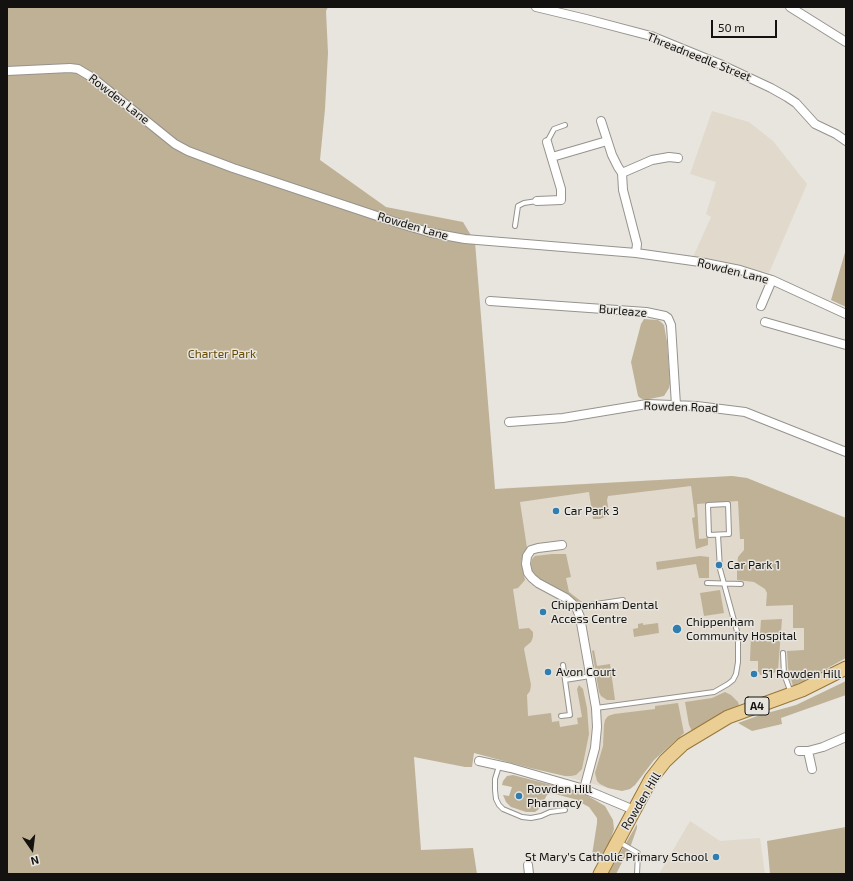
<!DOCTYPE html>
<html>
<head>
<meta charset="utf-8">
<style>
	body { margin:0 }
	#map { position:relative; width:853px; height:881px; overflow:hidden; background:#e8e5df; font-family:"Exo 2",sans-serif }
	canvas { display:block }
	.frame { position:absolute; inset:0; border:8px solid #131210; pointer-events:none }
	.north { position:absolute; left:12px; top:829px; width:40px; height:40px; -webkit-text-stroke:3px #e8e5df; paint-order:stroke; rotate:166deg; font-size:11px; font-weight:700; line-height:16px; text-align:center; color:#131210 }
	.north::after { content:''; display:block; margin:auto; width:14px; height:18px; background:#131210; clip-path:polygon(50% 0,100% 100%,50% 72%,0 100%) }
	.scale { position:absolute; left:711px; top:20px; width:66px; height:18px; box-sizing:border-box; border:2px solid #131210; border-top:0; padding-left:5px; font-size:12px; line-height:14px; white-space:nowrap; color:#131210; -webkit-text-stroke:3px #e8e5df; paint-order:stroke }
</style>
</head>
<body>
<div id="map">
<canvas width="853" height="881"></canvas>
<div class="frame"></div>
<div class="north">N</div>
<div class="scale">50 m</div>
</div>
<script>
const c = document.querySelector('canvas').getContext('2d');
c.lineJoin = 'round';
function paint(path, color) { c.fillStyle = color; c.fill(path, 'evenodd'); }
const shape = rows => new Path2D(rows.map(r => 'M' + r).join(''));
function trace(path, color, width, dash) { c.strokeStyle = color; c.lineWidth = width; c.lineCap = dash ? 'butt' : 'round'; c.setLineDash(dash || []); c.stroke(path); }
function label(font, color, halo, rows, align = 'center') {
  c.font = font + ' "Exo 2",sans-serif'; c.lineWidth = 3; c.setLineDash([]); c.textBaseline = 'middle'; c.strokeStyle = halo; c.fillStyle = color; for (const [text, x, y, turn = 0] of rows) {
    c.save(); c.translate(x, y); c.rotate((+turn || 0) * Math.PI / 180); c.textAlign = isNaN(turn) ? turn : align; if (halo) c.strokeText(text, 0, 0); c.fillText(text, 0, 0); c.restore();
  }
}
paint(shape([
	[712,111,749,122,773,141,807,184,769,273,693,257,711,217,706,214,716,182,690,174],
	[732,476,747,478,846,518,846,658,811,677,793,686,753,699,721,713,676,740,654,760,635,785,628,790,616,790,540,770,515,715,505,488],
	[690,821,720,841,760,838,765,874,659,874]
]), '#e0d9cc');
paint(shape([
	[7,7,328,7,326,11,328,53,325,109,320,160,386,207,463,222,475,242,495,489,732,476,747,478,846,518,846,658,811,677,793,686,788,668,787,651,804,650,804,628,793,628,793,605,766,606,767,593,765,589,754,582,737,580,737,566,738,557,744,550,744,539,740,539,738,501,697,504,699,539,708,538,708,545,696,549,692,518,695,517,691,486,608,496,607,500,609,513,607,516,600,519,593,519,589,492,520,502,527,548,521,562,525,580,518,588,513,589,519,629,529,628,533,632,533,637,531,642,525,647,524,649,531,685,530,691,527,695,528,716,551,713,552,722,559,721,560,727,578,724,577,718,582,717,577,689,579,685,583,689,587,708,589,734,582,769,576,775,571,776,565,776,530,768,474,753,472,767,465,767,414,757,421,850,473,848,477,874,7,874],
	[846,249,846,307,831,300],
	[644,319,658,320,661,322,664,325,667,342,670,383,669,388,664,396,645,400,640,398,638,396,631,362,641,324],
	[552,554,566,554,571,577,566,578,569,592,582,602,576,602,563,591,540,581,532,573,531,564,532,559,535,556],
	[700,556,709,557,709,578,699,578,696,564,657,570,656,562],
	[720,590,724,613,704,616,700,593],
	[782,619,778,670,774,673,760,675,759,672,758,672,758,661,750,661,751,634,760,634,761,620],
	[643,623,643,625,658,623,659,633,634,637,633,629,638,628,638,624],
	[594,650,597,666,610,664,615,700,607,700,601,696,599,692,592,651],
	[846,681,846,695,781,718,782,724,752,731,738,723,760,715,796,705],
	[725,692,731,695,738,702,739,705,711,719,692,731,689,725,685,702,712,698],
	[678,703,684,733,654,760,635,785,630,789,622,791,608,788,600,784,597,781,595,773,603,746,604,725,605,720,608,716,614,714,655,709,655,706],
	[513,775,583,793,605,806,613,820,614,829,609,844,601,856,598,857,592,855,597,823,597,818,589,807,574,799,551,793,547,795,539,809,535,812,526,812,511,807,506,802,503,795,509,796,512,787,502,785,503,781,507,776],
	[637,824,637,828,631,845,616,874,608,874],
	[846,827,846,874,770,874,767,841]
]), '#bfb196');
const lane = shape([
	[547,142,554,129,565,125],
	[515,226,518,206,524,203,537,201],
	[728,504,729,534,709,535,708,505,728,504],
	[707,583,741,584],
	[576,607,623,600],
	[783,653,784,674,791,693],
	[563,665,565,680],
	[596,708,714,692,728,684,733,680,736,674,738,662,738,635,720,569,718,535],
	[561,716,570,715,565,680,590,676],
	[499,766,495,779,495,790,496,799,499,805,503,809,522,817,531,818,541,816,550,812,565,810],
	[619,842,638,853,637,874]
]);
const street = shape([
	[536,7,586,19,651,36,722,65,771,88,787,97,796,103,815,124,836,134,846,141],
	[790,7,846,42],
	[7,71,70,68,78,69,93,78,175,144,188,151,233,168,401,224,432,233,465,239,636,253,700,262,740,270,772,280,846,314],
	[601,121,612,155,618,167,622,173],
	[552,157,607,141],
	[537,201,561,200,561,189,547,142],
	[636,253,637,244,623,190,622,173,652,160,669,157,678,158],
	[490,301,646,312,665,316,668,318,671,325,676,405],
	[761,306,772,280],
	[765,322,846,345],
	[509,422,563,418,647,404,697,406,745,412,846,452],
	[562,545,538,548,531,550,527,556,526,564,528,573,532,578,538,583,566,598,576,607,580,617,596,708,597,727,595,748,584,789],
	[799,751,808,751],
	[479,761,511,768,584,789,634,810],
	[812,769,808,751,823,747,846,737],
	[528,865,529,874]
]);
const primary = shape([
	[600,874,651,779,665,761,683,744,728,717,802,690,846,668]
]);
trace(lane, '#96938d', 6);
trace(street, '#96938d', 10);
trace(primary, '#967738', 15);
trace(lane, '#fff', 4);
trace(street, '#fff', 8);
trace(primary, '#eace94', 13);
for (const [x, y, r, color] of [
	[556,511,4,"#307eb0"],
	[719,565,4,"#307eb0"],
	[543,612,4,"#307eb0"],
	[677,629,5,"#307eb0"],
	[548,672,4,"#307eb0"],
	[754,674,4,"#307eb0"],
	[519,796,4,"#307eb0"],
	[716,857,4,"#307eb0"]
]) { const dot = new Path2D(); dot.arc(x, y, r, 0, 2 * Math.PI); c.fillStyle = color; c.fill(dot); trace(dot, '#e8e5df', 1.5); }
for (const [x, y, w] of [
	[757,706,24]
]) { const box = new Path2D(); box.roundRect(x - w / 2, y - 9, w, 18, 3); c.fillStyle = '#e8e5df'; c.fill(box); trace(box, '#131210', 1); }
label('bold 11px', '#131210', null, [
	["A4",757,706]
]);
label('12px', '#131210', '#e8e5df', [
	["Threadneedle Street",699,57,22],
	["Rowden Lane",119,99,38],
	["Rowden Lane",413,226,16],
	["Rowden Lane",733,271,14],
	["Burleaze",623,311,5],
	["Rowden Road",681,407,2],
	["Rowden Hill",641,801,-59]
]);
label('12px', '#654a02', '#e8e5df', [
	["Charter Park",222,354]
]);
label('12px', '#131210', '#e8e5df', [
	["Car Park 3",564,511],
	["Car Park 1",727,565],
	["Chippenham Dental",551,605],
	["Access Centre",551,619],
	["Chippenham",686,622],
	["Community Hospital",686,636],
	["Avon Court",556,672],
	["51 Rowden Hill",762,674],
	["Rowden Hill",527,789],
	["Pharmacy",527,803],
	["St Mary's Catholic Primary School",708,857,"right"]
], 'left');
</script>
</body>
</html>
